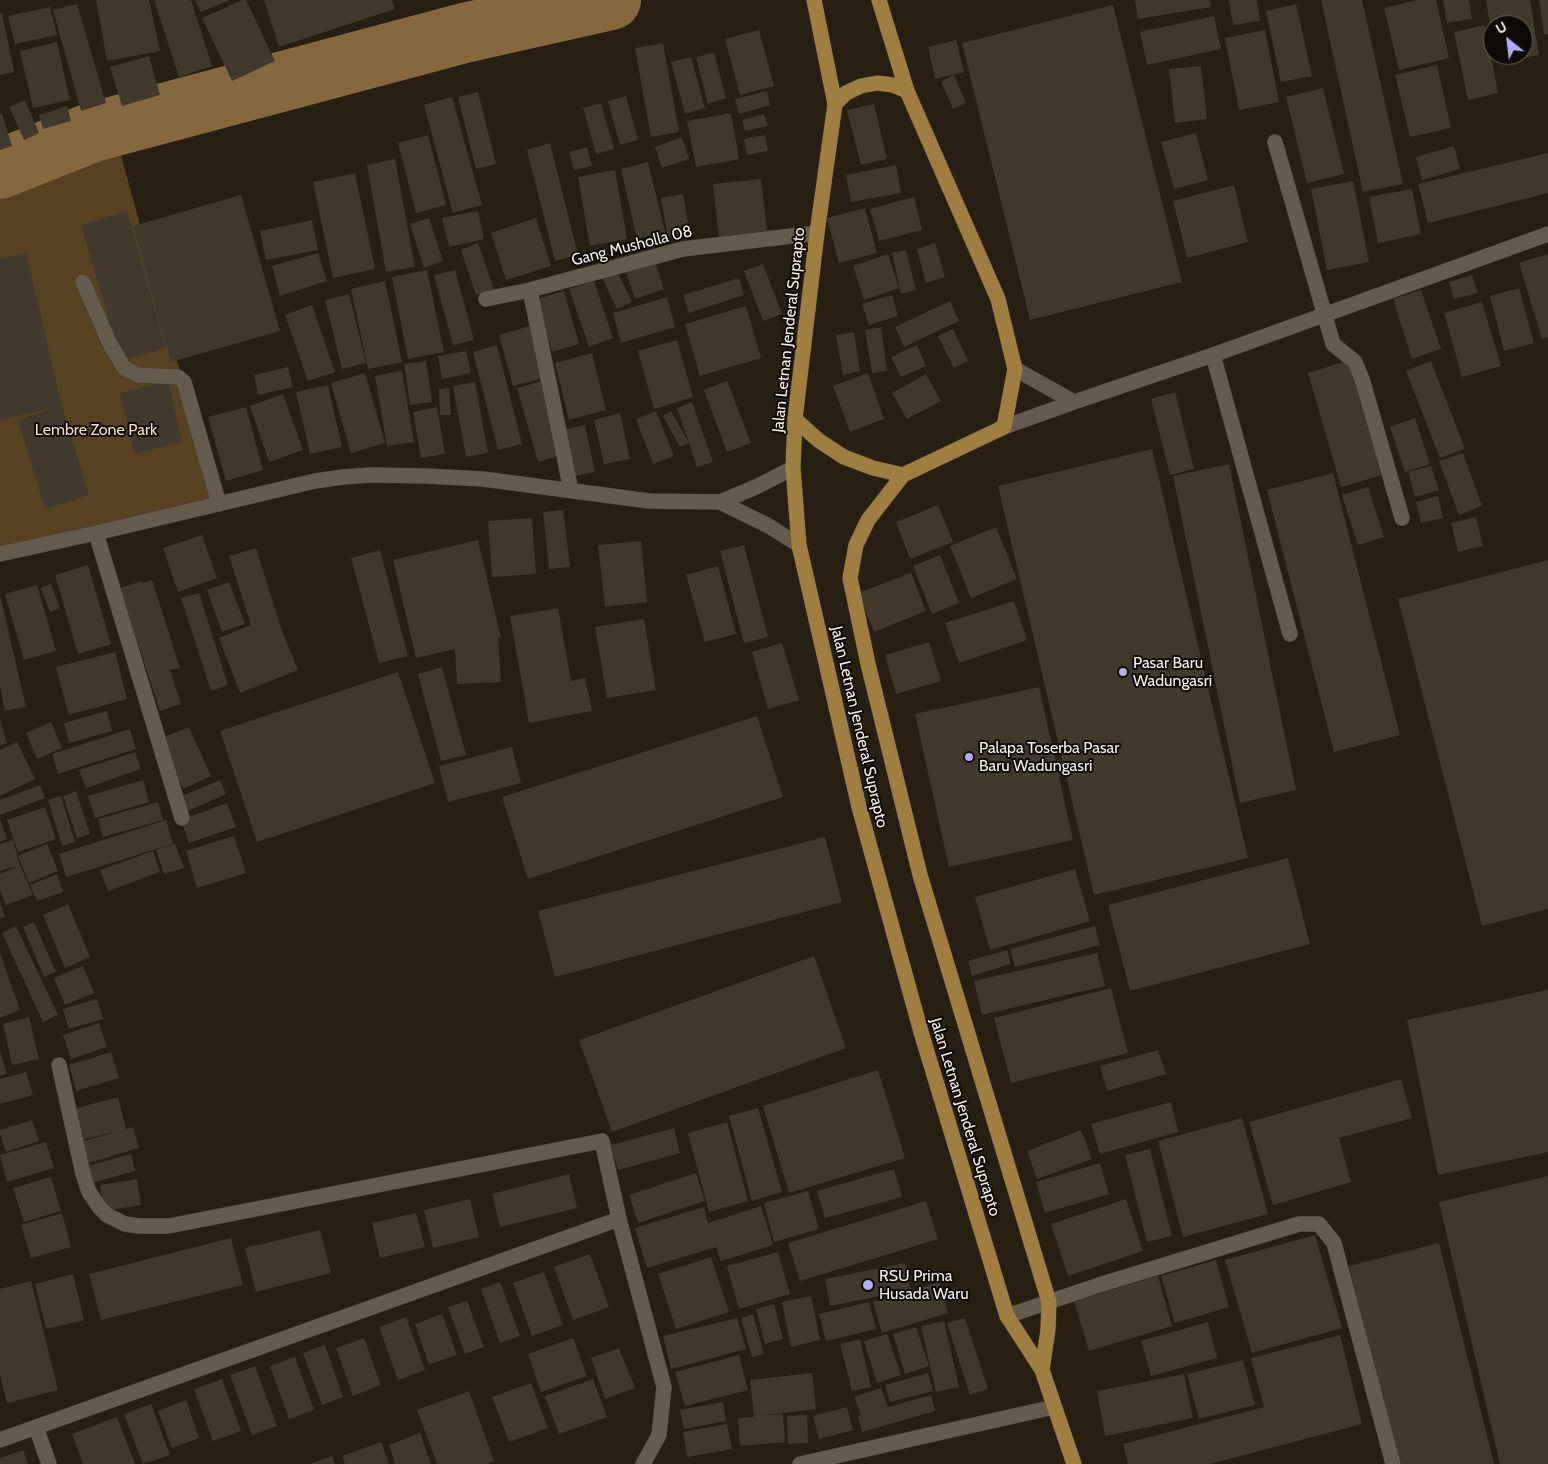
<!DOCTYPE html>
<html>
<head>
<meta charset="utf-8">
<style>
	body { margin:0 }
	#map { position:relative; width:1548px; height:1464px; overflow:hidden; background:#271f12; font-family:Cabin,sans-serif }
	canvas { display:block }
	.north { position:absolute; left:1483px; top:15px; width:50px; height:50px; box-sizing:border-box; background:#0d0a05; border:1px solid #6a6660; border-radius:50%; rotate:331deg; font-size:14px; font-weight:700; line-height:20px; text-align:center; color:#f6f0e8 }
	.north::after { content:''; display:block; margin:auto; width:18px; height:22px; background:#b5acf8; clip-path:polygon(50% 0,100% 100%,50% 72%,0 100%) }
</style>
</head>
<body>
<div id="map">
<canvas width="1548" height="1464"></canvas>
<div class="north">U</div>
</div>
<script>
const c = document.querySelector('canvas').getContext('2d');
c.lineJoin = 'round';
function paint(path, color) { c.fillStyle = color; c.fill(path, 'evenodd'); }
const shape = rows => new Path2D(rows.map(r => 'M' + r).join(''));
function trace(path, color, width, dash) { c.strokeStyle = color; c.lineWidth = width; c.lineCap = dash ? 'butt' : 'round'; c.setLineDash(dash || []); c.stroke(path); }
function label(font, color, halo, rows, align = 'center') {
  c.font = font + ' Cabin,sans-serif'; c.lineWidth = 4; c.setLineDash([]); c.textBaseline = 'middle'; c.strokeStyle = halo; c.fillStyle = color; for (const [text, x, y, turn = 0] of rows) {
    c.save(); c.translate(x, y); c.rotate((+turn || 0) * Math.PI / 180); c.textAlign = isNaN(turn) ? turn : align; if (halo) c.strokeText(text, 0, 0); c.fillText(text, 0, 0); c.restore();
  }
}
paint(shape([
	[113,126,216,503,0,552,0,170]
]), '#564220');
trace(shape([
	[0,169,93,132,464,33,611,0]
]), '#83693d', 60);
paint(shape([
	[96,0,149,0,160,51,107,61],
	[154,0,191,0,212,66,179,77],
	[195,0,230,0,201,12],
	[242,0,246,0,275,61,232,81,202,18],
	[264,0,392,0,395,9,279,47],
	[1135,0,1210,0,1211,7,1138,19],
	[1229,0,1257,0,1260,21,1233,25],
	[1321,0,1362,0,1403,184,1363,192],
	[1417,0,1436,0,1449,58,1399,70,1384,8],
	[1443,0,1469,0,1472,19,1447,23],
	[1486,0,1530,0,1539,55,1496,62,1495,55,1523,55,1523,25,1493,25,1492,37],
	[1539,0,1548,0,1548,34,1544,34],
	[77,4,106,103,81,111,53,10],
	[1296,4,1312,76,1281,82,1266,11],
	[1113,5,1182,282,1030,320,962,43],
	[50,7,57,35,15,44,8,16],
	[0,13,2,13,14,72,0,75],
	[1214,16,1221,49,1147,65,1140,32],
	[1485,25,1498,93,1468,100,1454,32],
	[759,30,774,86,740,95,725,39],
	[1265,30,1279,102,1239,110,1225,38],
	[956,40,964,72,935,79,928,47],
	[57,42,70,100,33,108,20,51],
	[663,43,679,132,651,137,635,48],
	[714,53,726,98,708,104,696,57],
	[149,56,160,95,122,106,110,67],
	[691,57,705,108,685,114,671,62],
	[1437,65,1451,128,1410,137,1395,75],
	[1201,66,1207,119,1175,123,1169,69],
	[954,75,966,103,953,109,941,81],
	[1323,88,1344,174,1307,183,1286,97],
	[767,91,770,105,739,114,735,99],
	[478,92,496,164,476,169,458,97],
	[626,96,638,140,620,145,608,101],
	[452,97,482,205,453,213,424,105],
	[25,100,39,133,24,140,9,107],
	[601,103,614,149,596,154,583,108],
	[874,104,887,159,861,165,847,110],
	[67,106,71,121,43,129,39,115],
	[2,113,12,146,0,150,0,114],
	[731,113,739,159,696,167,687,121],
	[764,114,768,126,745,131,742,120],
	[1196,133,1208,180,1174,189,1161,142],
	[428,135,446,205,416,213,398,143],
	[765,135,768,151,747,155,744,139],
	[682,137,689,159,662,168,655,147],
	[550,143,578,255,555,261,527,150],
	[1454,146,1460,169,1422,180,1416,157],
	[587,147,592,166,574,170,569,152],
	[1548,153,1548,193,1428,223,1418,184],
	[395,159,415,267,386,272,367,165],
	[648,162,665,232,637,239,621,169],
	[896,165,901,193,851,202,846,175],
	[615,170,627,239,590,246,578,177],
	[355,173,375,269,333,278,313,182],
	[761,179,767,231,719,237,713,184],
	[1353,181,1369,262,1327,270,1311,189],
	[1234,185,1248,242,1187,258,1173,201],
	[1412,189,1421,234,1378,243,1369,197],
	[683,194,690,234,668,238,661,198],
	[241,195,280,331,171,362,133,226],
	[914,197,922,230,879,241,870,209],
	[865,208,877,253,839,263,827,218],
	[127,211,166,348,121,361,81,225],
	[478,211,484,239,449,247,442,218],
	[429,218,443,261,424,268,410,224],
	[536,218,551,266,506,280,491,233],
	[312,220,318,250,266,260,260,231],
	[478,243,494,289,476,295,461,250],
	[935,243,945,277,926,283,917,249],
	[906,250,916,290,901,294,892,253],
	[26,253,62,406,89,495,45,509,18,420,57,407,0,420,0,259],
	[318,253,327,281,280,296,272,266],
	[888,254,899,288,864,300,853,266],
	[1548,254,1548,337,1542,339,1519,263],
	[655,262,664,289,635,299,626,272],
	[763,264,782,314,763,321,744,271],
	[427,270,444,352,408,359,392,277],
	[455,270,474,340,453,345,434,275],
	[617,271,632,302,617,309,602,278],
	[1472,275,1478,293,1454,299,1449,282],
	[739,278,744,295,689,313,683,295],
	[385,281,402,362,368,369,351,289],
	[594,281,613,338,589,347,569,289],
	[1519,288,1534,343,1504,351,1490,296],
	[1421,290,1441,349,1412,359,1393,299],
	[564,291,579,344,552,352,537,299],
	[349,294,366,363,342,369,325,300],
	[892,295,898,316,869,325,862,304],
	[667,297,675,327,621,343,613,313],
	[950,301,959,321,904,347,895,327],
	[1482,302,1501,366,1462,377,1444,313],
	[312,305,335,372,308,381,285,315],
	[746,306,761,358,700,376,685,324],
	[530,326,544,378,513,386,499,335],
	[881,327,887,371,872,373,865,330],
	[953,329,968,361,954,368,938,336],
	[854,332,860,371,843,375,836,335],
	[677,340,693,397,654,409,638,351],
	[497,345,522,444,498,450,473,352],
	[917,345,926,366,901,377,891,357],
	[466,351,471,373,442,379,438,356],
	[592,353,606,410,569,420,555,363],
	[1350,360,1383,475,1341,487,1308,373],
	[426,361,432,402,410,405,404,364],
	[1431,361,1465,449,1440,458,1406,371],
	[288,367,293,387,258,395,254,375],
	[402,371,414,442,387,446,375,376],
	[365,373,385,443,351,453,331,383],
	[868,373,884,419,850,432,833,386],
	[926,374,941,401,907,419,892,393],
	[168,381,182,442,135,454,120,393],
	[542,381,562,455,538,462,517,388],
	[727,381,751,443,727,452,704,390],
	[475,382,488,453,466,457,453,386],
	[328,385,342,447,310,454,296,392],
	[449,388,451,415,440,415,439,389],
	[1175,392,1194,469,1170,475,1151,399],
	[283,394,303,450,269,462,250,406],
	[692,402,713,462,697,467,677,408],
	[246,407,263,470,226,481,208,417],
	[437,407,445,454,421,458,413,412],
	[656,411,674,456,653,464,636,419],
	[671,411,689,443,680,447,663,416],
	[620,413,630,459,604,464,594,420],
	[1415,418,1430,464,1405,472,1390,427],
	[585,425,595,472,576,476,566,429],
	[1152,449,1248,858,1094,895,998,486],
	[1463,453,1482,506,1459,515,1439,461],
	[1229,464,1296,790,1240,803,1173,476],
	[1431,466,1439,490,1415,497,1408,472],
	[1333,473,1400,735,1334,752,1267,490],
	[1368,487,1384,537,1358,545,1342,495],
	[1438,496,1443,518,1421,523,1416,502],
	[938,505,953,542,910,559,896,522],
	[563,510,570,567,549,569,543,512],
	[1476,517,1483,546,1458,552,1451,523],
	[532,518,536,574,492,577,488,521],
	[996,527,1017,579,971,598,950,546],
	[202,535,217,578,178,592,163,548],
	[478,540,501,638,498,638,501,682,457,684,455,649,416,658,393,560],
	[641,541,647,602,605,607,598,545],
	[744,545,768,637,744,643,720,551],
	[256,548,282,631,298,670,240,693,219,638,251,625,229,556],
	[380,550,408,656,379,663,351,558],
	[940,555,959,603,932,614,913,566],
	[1548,560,1548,909,1482,926,1398,599],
	[88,565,111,644,78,654,55,575],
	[718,566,736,634,705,642,686,575],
	[911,573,926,611,874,632,858,593],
	[152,580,180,668,170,670,181,704,160,711,120,588,142,581,143,583],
	[229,582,245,624,222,632,207,590],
	[51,584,60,608,50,612,41,588],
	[37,585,56,651,24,660,5,594],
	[199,593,228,685,211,691,181,598],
	[0,595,26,707,5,711,0,687],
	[1014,601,1027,640,959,663,945,623],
	[558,608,571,681,585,678,592,711,529,723,510,616],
	[644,619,656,690,607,698,595,627],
	[929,642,941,681,896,694,885,655],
	[782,643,799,700,768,709,752,652],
	[115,652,127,699,69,715,56,667],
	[442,667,466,755,441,761,418,674],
	[398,672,435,783,257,842,220,731],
	[1039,687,1073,840,949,867,915,714],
	[107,711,112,731,69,743,64,723],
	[757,716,783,797,528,879,502,797],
	[0,719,7,743,0,745],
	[51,722,62,748,37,759,26,733],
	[189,727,211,776,183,789,160,739],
	[130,729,136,749,58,774,52,754],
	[17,742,35,779,0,796,0,750],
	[512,747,521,783,448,802,439,766],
	[135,752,141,769,86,788,79,770],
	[143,780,149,802,95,818,88,796],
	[220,780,226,794,185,812,179,797],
	[40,785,45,798,0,815,0,800],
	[76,791,90,834,77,838,63,796],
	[61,796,75,842,62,846,48,800],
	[158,802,163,820,103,837,98,819],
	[227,803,236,827,189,843,181,820],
	[45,807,56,839,18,852,7,820],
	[0,819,7,839,0,842],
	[166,820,173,844,66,877,59,854],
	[234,836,246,873,197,888,186,851],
	[825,837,842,902,555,977,538,911],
	[13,840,20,865,33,895,6,905,0,890,0,874,18,866,0,871,0,844],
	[47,844,58,871,29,883,18,856],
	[175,844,184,868,164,874,156,850],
	[153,851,160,872,108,891,100,870],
	[1288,858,1310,944,1130,991,1108,905],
	[1075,869,1090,921,990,950,975,897],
	[57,874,63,892,37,901,30,885],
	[0,901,5,917,0,918],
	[68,904,90,957,65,968,43,915],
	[34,922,56,972,44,977,23,927],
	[16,926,58,1015,43,1022,2,933],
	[1095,926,1100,945,1015,967,1010,949],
	[1007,950,1011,964,972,976,968,961],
	[0,953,20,1010,0,1018],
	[1097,953,1105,986,982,1015,974,981],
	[814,956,846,1048,612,1132,579,1040],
	[83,966,94,993,65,1005,54,978],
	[1111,988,1128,1053,1011,1083,994,1018],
	[1548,990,1548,1152,1438,1175,1407,1020],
	[97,999,103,1019,69,1029,63,1009],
	[29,1017,39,1059,12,1065,3,1024],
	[99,1023,107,1047,71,1059,63,1035],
	[1158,1050,1166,1074,1107,1091,1100,1066],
	[0,1051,7,1074,0,1076],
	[111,1052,119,1078,76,1091,69,1065],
	[878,1070,905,1158,789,1193,763,1106],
	[26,1072,33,1095,0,1104,0,1079],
	[1401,1079,1412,1118,1339,1138,1351,1182,1273,1205,1249,1122],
	[118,1097,126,1129,133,1127,139,1148,86,1164,80,1142,119,1131,81,1140,73,1109],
	[1171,1102,1178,1132,1100,1154,1091,1124],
	[758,1108,782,1192,752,1201,729,1116],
	[1242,1118,1268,1214,1183,1237,1158,1141],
	[32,1120,39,1141,6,1152,0,1134,0,1130],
	[727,1122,748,1201,709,1212,688,1133],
	[674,1128,680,1153,618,1170,611,1145],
	[1081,1130,1092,1159,1037,1179,1027,1151],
	[46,1142,54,1168,7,1182,0,1155],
	[1150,1149,1172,1236,1147,1242,1125,1155],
	[131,1154,135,1171,92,1183,87,1166],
	[1100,1163,1109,1194,1045,1213,1036,1182],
	[894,1169,902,1197,825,1218,817,1191],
	[696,1173,705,1201,638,1223,629,1195],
	[569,1174,577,1208,500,1227,492,1194],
	[1548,1176,1548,1464,1500,1464,1439,1202],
	[51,1177,61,1211,24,1222,13,1188],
	[137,1179,141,1205,104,1211,100,1185],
	[808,1191,819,1229,774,1242,764,1203],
	[470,1199,479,1237,433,1248,424,1210],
	[1126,1199,1143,1251,1068,1276,1051,1224],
	[926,1201,938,1239,800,1281,788,1243],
	[761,1206,773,1245,721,1261,716,1247,647,1268,635,1228,704,1207,708,1223],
	[62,1213,71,1247,31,1258,21,1225],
	[416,1213,425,1247,380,1258,372,1223],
	[320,1230,331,1273,256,1292,245,1248],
	[1315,1235,1342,1328,1252,1353,1225,1260],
	[231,1238,243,1285,101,1320,89,1274],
	[1439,1243,1494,1464,1398,1464,1349,1266],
	[778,1252,790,1294,739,1309,727,1266],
	[590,1254,609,1307,573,1320,554,1267],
	[711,1257,729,1312,676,1329,658,1274],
	[1216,1260,1229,1307,1175,1323,1161,1276],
	[905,1263,911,1290,830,1306,825,1279],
	[544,1272,563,1325,532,1336,513,1283],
	[73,1274,84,1320,46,1329,35,1284],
	[1158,1276,1172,1326,1089,1351,1074,1301],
	[31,1281,58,1390,7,1403,0,1375,0,1289],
	[500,1282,520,1336,500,1343,481,1289],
	[939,1282,948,1313,882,1333,873,1302],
	[811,1296,820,1340,791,1347,782,1302],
	[467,1301,484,1347,465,1354,448,1307],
	[869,1302,876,1329,826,1341,819,1314],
	[774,1304,783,1339,765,1344,756,1309],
	[442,1314,457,1355,429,1364,415,1324],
	[753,1314,764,1354,752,1357,741,1318],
	[406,1317,425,1370,398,1380,379,1327],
	[737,1318,746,1349,671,1369,663,1336],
	[965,1318,988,1389,970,1395,947,1323],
	[944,1321,959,1387,936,1392,921,1326],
	[1208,1322,1217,1358,1151,1376,1141,1341],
	[916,1327,929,1366,905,1374,893,1334],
	[887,1334,901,1375,877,1383,864,1341],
	[1340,1335,1362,1424,1210,1464,1128,1464,1123,1444,1264,1407,1251,1358],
	[364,1338,381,1385,353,1396,336,1348],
	[573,1338,587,1376,541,1392,528,1354],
	[860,1339,871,1387,852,1391,840,1344],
	[325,1345,343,1397,322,1405,303,1353],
	[619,1348,635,1388,605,1399,591,1358],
	[739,1355,748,1390,685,1406,675,1372],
	[295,1357,314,1410,289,1419,270,1366],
	[1243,1360,1255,1405,1199,1419,1187,1374],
	[255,1366,277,1426,252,1435,230,1375],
	[812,1373,816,1409,759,1416,783,1414,785,1442,740,1446,738,1418,754,1417,750,1380],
	[928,1373,933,1391,890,1402,885,1385],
	[1184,1374,1193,1418,1105,1436,1097,1391],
	[222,1379,241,1431,213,1441,194,1389],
	[593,1379,607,1417,559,1434,545,1396],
	[531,1383,548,1428,509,1442,492,1397],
	[881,1388,888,1407,931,1395,935,1411,862,1432,858,1416,861,1415,854,1397],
	[469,1391,494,1461,487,1464,437,1464,417,1410],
	[186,1400,199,1438,172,1448,158,1411],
	[723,1402,726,1421,684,1429,680,1410],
	[151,1404,170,1455,143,1464,124,1414],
	[847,1407,853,1430,819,1439,813,1416],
	[807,1415,808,1443,788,1444,787,1416],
	[117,1417,135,1464,83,1464,72,1434],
	[727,1424,732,1449,687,1457,683,1432],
	[420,1433,431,1464,395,1464,389,1445],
	[381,1442,389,1464,345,1464,342,1456],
	[23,1450,28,1464,0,1464,0,1458],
	[332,1456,335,1464,310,1464]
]), '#41392b');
const minor = shape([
	[1275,142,1333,344,1355,362,1362,379,1402,518],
	[83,282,109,342,124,368,138,375,178,377,184,382,219,504],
	[530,290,571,490],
	[486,299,530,290,683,249,817,233],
	[1213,355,1290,634],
	[1015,369,1074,402],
	[1004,427,1074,402,1213,355,1548,234],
	[720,502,767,525,799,545],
	[96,533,182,818],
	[0,554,96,533,315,481,343,477,371,475,426,476,483,479,649,501,720,502,756,487,793,468],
	[59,1065,83,1174,89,1192,100,1208,107,1215,125,1224,139,1226,169,1226,602,1141,619,1219,664,1387,659,1435,643,1464],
	[1007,1316,1099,1285,1299,1224,1319,1224,1334,1243,1393,1464],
	[36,1427,49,1464],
	[0,1440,619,1219],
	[800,1464,1054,1407]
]);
const major = shape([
	[814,0,835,104,817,233,795,419,793,468,799,545,859,807,921,1032,1007,1316,1042,1370,1074,1464],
	[879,0,907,91,998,299,1015,369,1004,427,903,475,868,520,856,545,850,578,868,664,920,875,1049,1302,1048,1330,1042,1370],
	[835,104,846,93,861,86,877,83,893,85,907,91],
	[795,419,818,440,844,457,873,468,903,475]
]);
trace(minor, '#433c34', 16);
trace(major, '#433c34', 16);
trace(minor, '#665c4e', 15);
trace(major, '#a07e42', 15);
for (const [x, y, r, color] of [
	[1123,672,5,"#b5acf8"],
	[969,757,5,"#b5acf8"],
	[868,1285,6,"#b5acf8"]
]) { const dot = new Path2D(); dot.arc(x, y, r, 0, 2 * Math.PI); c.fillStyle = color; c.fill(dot); trace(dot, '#0d0a05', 2); }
label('16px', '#f6f0e8', '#0d0a05', [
	["Gang Musholla 08",632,246,-14],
	["Jalan Letnan Jenderal Suprapto",789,330,-84],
	["Jalan Letnan Jenderal Suprapto",859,727,77],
	["Jalan Letnan Jenderal Suprapto",965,1117,73]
]);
label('16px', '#f8dfb7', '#0d0a05', [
	["Lembre Zone Park",96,430]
]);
label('16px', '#f6f0e8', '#0d0a05', [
	["Pasar Baru",1133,663],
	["Wadungasri",1133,681],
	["Palapa Toserba Pasar",979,748],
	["Baru Wadungasri",979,766],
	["RSU Prima",879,1276],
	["Husada Waru",879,1294]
], 'left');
</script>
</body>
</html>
